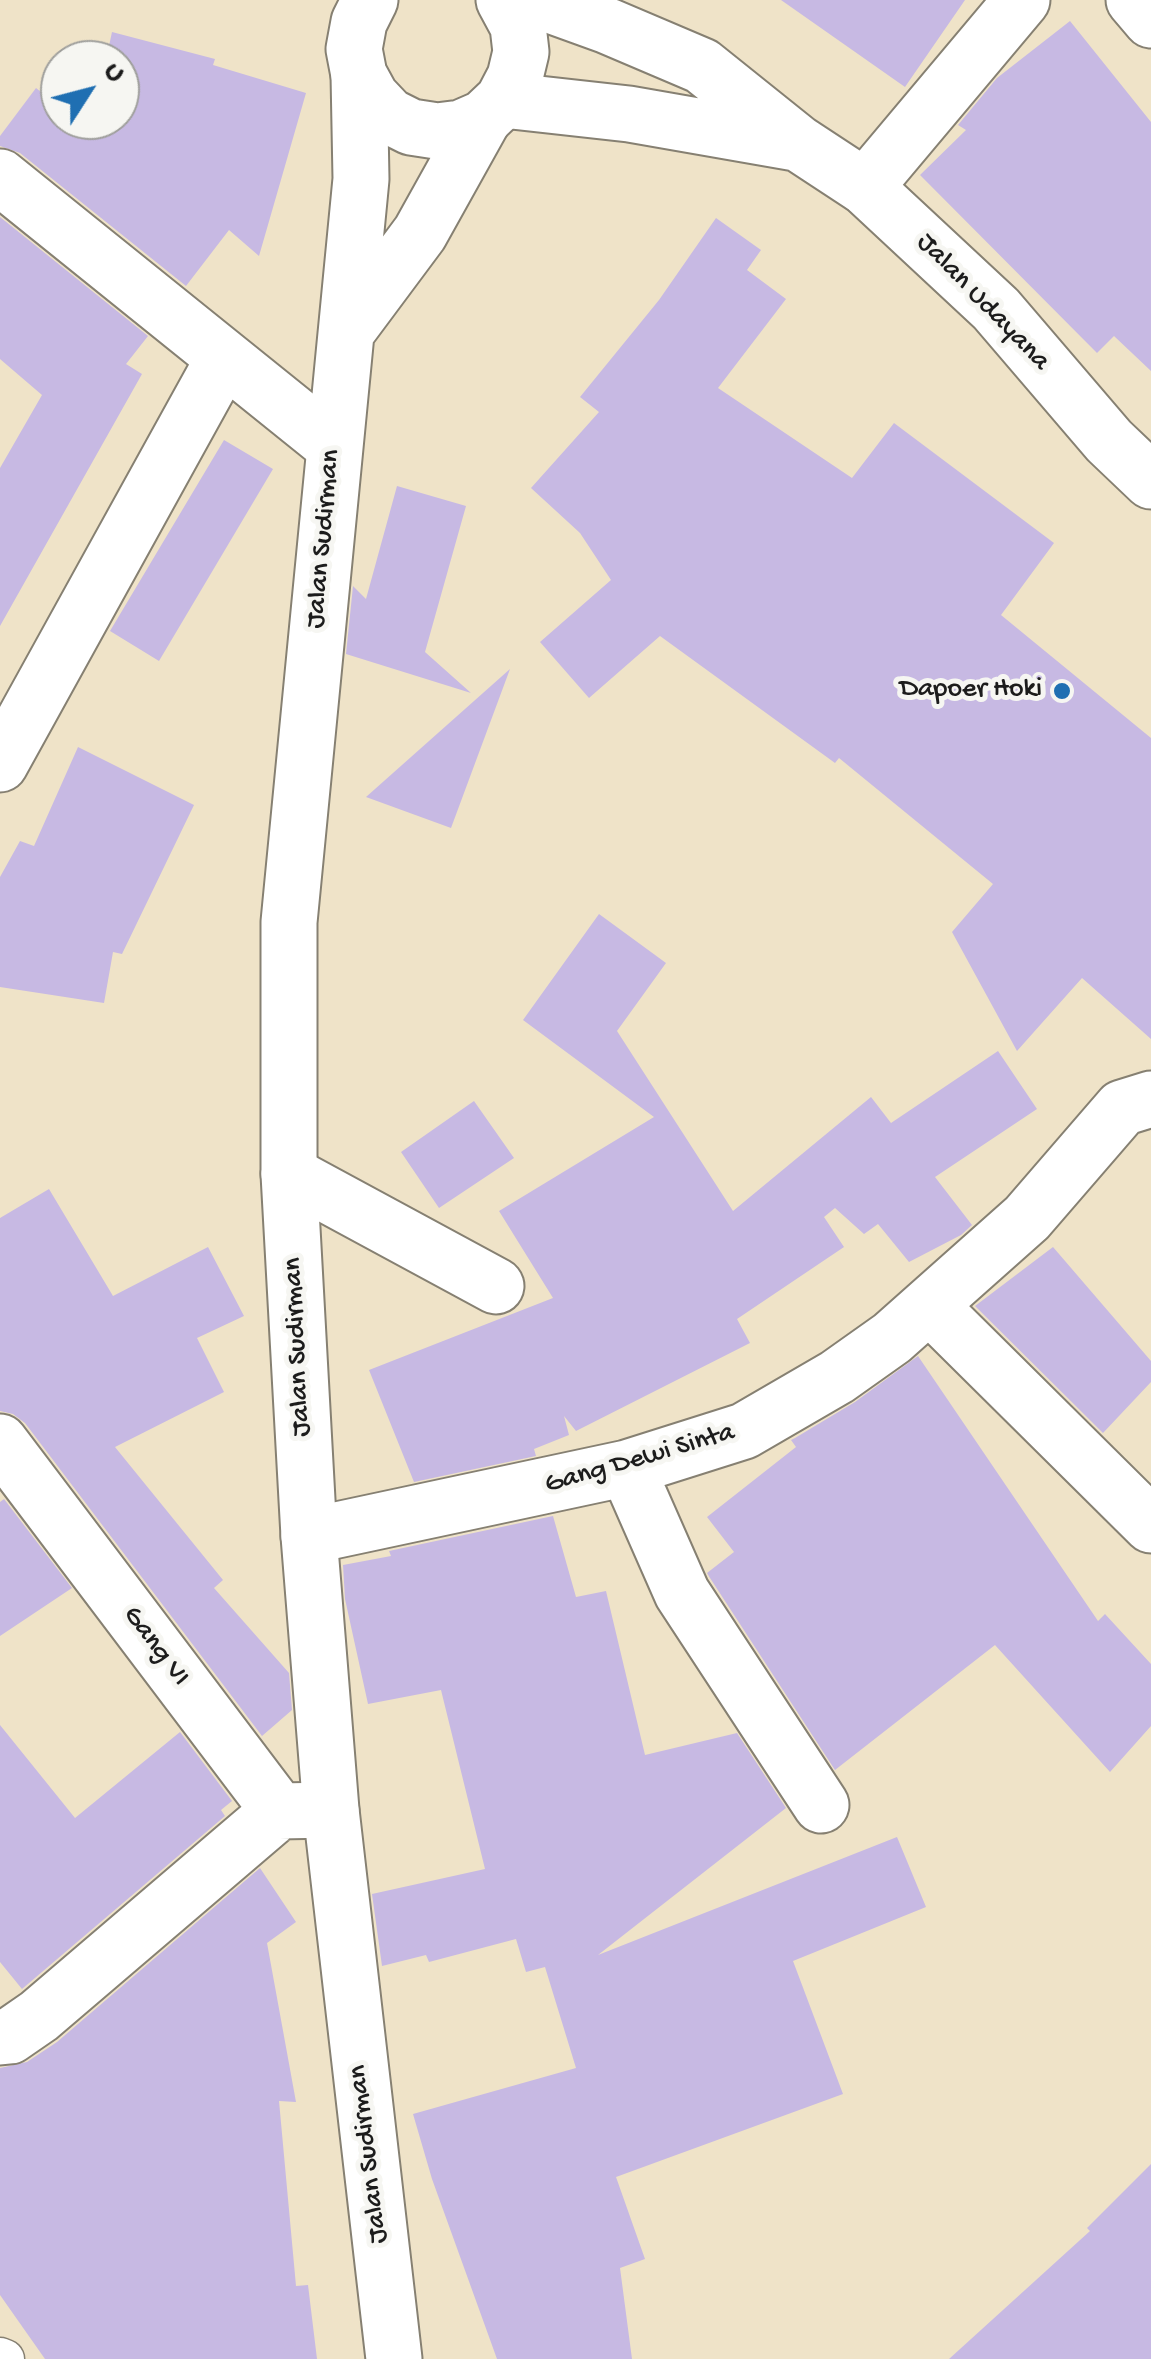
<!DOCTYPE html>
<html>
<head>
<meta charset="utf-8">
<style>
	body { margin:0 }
	#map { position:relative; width:1151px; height:2359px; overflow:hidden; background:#efe3c8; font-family:"Gochi Hand",sans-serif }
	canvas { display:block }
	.north { position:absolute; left:40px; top:40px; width:100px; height:100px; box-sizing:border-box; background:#f6f6f2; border:2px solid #9f9f9c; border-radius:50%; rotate:54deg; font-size:28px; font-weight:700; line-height:40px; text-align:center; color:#1c1c1c }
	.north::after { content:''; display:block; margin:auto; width:35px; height:45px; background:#1f6fb2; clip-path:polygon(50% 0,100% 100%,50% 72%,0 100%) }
</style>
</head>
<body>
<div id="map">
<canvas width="1151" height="2359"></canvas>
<div class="north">U</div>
</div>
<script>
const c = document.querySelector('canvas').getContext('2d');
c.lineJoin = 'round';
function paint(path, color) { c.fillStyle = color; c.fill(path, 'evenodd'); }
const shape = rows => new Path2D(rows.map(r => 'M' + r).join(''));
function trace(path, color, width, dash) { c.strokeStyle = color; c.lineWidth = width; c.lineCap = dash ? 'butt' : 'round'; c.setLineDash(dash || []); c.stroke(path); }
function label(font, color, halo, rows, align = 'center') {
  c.font = font + ' "Gochi Hand",sans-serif'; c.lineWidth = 10; c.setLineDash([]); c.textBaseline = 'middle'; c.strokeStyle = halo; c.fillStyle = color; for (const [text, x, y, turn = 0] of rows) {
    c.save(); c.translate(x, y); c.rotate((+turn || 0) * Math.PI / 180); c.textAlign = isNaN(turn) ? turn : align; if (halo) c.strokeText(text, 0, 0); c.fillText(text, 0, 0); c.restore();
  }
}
paint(shape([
	[781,0,965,0,905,87],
	[1070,21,1151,122,1151,371,1114,336,1097,353,920,175,966,130,958,125,997,78],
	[112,32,215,59,213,65,306,93,259,256,229,230,186,286,20,153,0,146,0,136,36,88,60,107,60,120,77,120,89,128,91,120,120,120,120,60,106,60],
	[0,217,148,336,126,364,142,374,0,626,0,468,42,395,0,359],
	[716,218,761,250,747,270,786,299,718,388,852,478,894,423,1054,543,1001,615,1151,738,1151,1039,1082,978,1017,1051,952,932,993,884,839,758,835,763,660,636,589,698,540,642,611,580,580,533,531,488,599,412,580,397,659,300],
	[224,440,273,469,159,661,110,631],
	[397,486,466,506,425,652,471,693,346,654,353,586,366,599],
	[510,669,451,828,366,797],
	[78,747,194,805,122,954,113,952,104,1003,0,987,0,877,20,841,34,846],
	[599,914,666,963,617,1031,733,1211,871,1097,891,1123,998,1051,1037,1109,935,1177,972,1225,961,1235,909,1262,878,1224,864,1234,835,1208,824,1217,844,1247,737,1319,750,1343,576,1431,564,1416,569,1435,534,1449,536,1456,414,1482,369,1370,553,1298,499,1211,654,1117,523,1020],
	[474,1101,514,1158,439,1208,401,1152],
	[49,1189,113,1296,208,1247,244,1316,197,1338,224,1392,115,1447,223,1580,214,1588,289,1673,292,1710,262,1736,25,1423,13,1414,0,1411,0,1218],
	[1053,1247,1151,1361,1151,1382,1103,1433,975,1306],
	[918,1356,1098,1621,1105,1614,1151,1664,1151,1726,1110,1772,995,1645,835,1770,710,1578,707,1573,734,1552,707,1517,796,1447,791,1440,795,1438,855,1402],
	[4,1499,72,1588,0,1636,0,1502],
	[553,1516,576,1597,606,1591,645,1755,737,1733,786,1808,598,1955,897,1837,926,1907,793,1961,843,2094,616,2177,645,2259,620,2268,632,2359,497,2359,432,2179,413,2114,576,2068,545,1967,526,1972,516,1939,429,1962,426,1955,382,1966,372,1894,485,1869,441,1690,368,1704,345,1599,343,1565,391,1556,389,1551],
	[0,1725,75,1818,180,1732,232,1801,221,1810,225,1816,22,1989,0,1962],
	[260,1868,296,1922,267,1943,296,2102,279,2101,296,2286,308,2285,317,2359,45,2359,0,2295,0,2068,27,2062,57,2042],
	[1151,2164,1151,2359,949,2359,1090,2231,1087,2228]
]), '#c7b9e3');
const lane = shape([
	[0,2357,5,2359]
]);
const street = shape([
	[1134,0,1151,20],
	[0,177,334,446],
	[865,187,1022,0],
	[0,764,223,360],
	[289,1174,496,1286],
	[930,1306,1151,1525],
	[0,1442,279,1811,331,1810],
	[627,1468,682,1593,821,1805],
	[309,1536,627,1468,744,1431,837,1377,892,1338,1027,1218,1122,1108,1151,1099],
	[0,2037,10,2036,39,2016,279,1811]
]);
const secondary = shape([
	[536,0,608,26,702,66,798,143,865,187,996,309,1109,441,1151,481],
	[359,75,361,179,289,922,289,1174,309,1536,331,1810,394,2359],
	[503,100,629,114,795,143],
	[347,331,420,233,484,118]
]);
const primary = shape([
	[370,0,359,22,354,49,359,75,371,97,389,116,411,127,437,131,461,128,484,118,503,100,515,77,521,52,518,26,504,0]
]);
trace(lane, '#868072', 41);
trace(street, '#868072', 59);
trace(secondary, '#868072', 59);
trace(primary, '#868072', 59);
trace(lane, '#fff', 38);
trace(street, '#fff', 55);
trace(secondary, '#fff', 55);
trace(primary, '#fff', 55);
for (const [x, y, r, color] of [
	[1062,691,10,"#1f6fb2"]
]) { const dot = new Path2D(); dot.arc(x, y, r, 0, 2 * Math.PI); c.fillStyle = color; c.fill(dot); trace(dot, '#f6f6f2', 4); }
label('28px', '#1c1c1c', '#f6f6f2', [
	["Jalan Udayana",982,303,46],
	["Jalan Sudirman",325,539,-85],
	["Jalan Sudirman",299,1347,-93],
	["Gang Dewi Sinta",640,1460,-16],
	["Gang VI",155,1647,53],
	["Jalan Sudirman",370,2154,-97]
]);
label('28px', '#1c1c1c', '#f6f6f2', [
	["Dapoer Hoki",1042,691]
], 'right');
</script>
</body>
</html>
